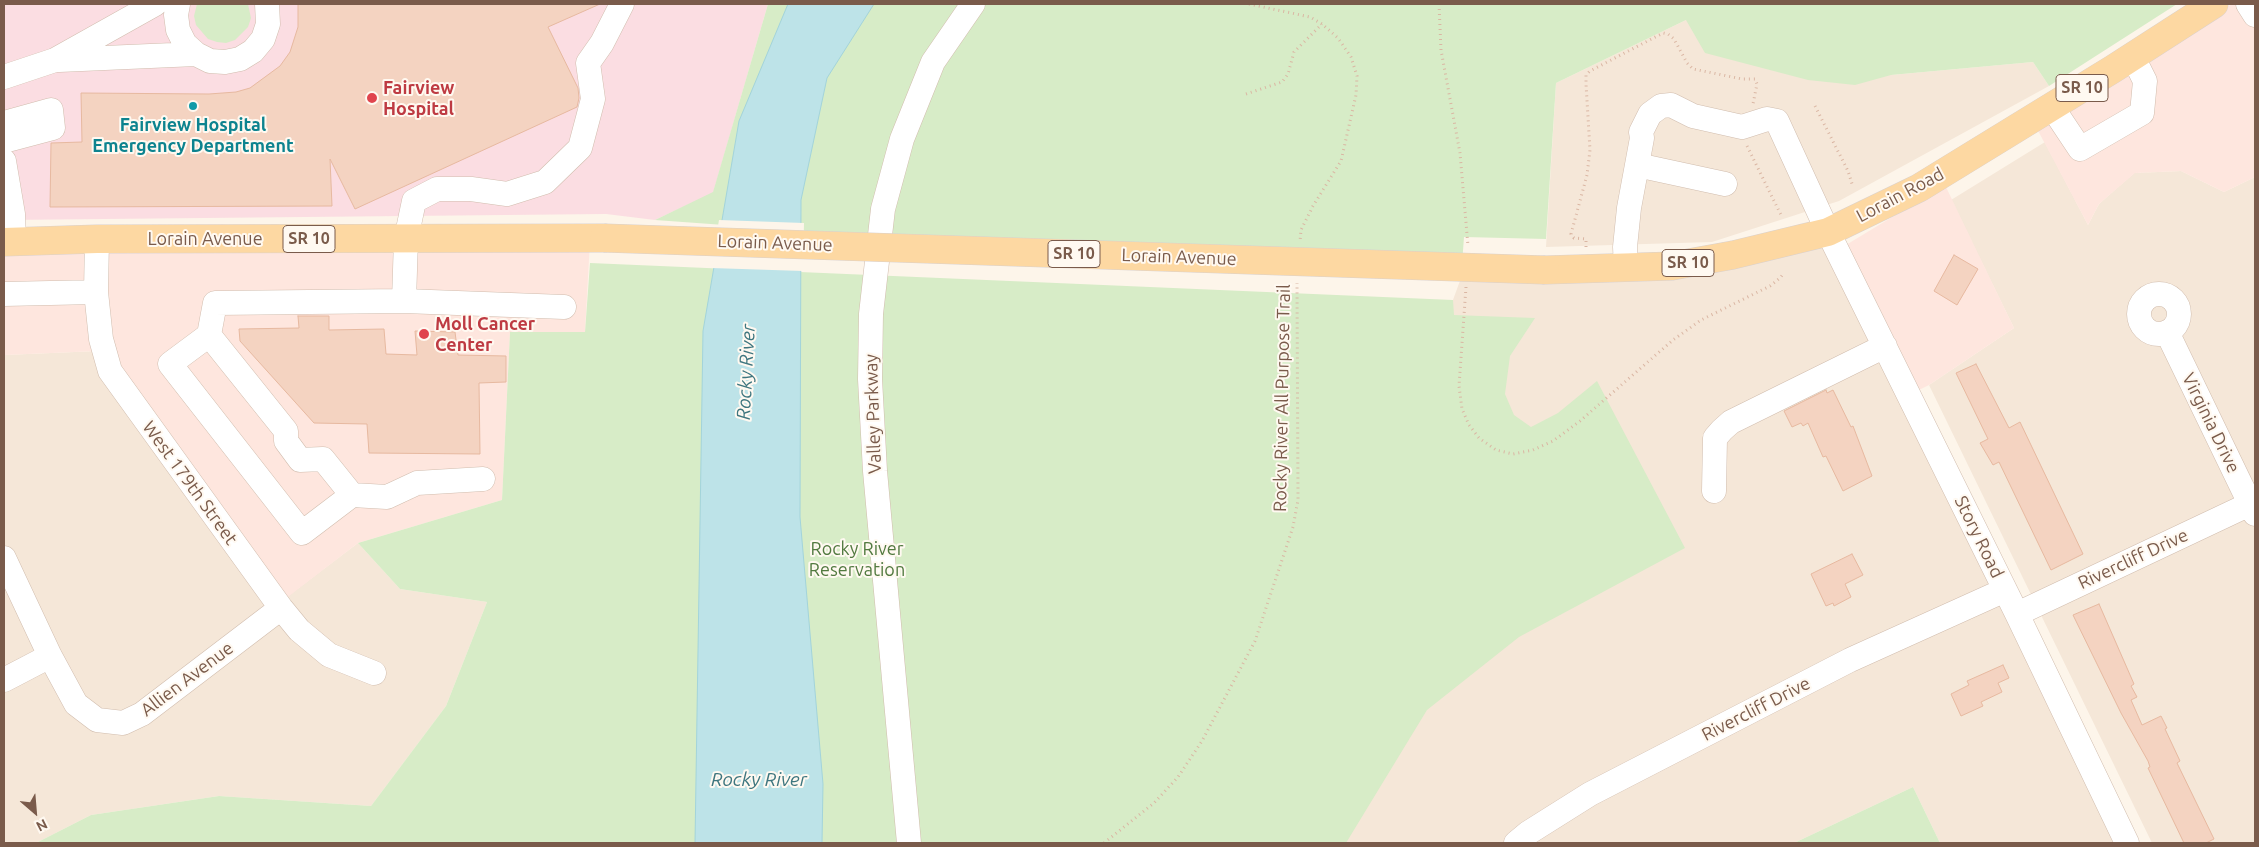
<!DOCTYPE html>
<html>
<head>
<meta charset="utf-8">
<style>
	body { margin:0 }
	#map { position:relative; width:2259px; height:847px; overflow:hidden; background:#fdf5ea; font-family:Ubuntu,sans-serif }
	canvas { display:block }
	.frame { position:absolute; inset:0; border:5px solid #7a5b4b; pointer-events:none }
	.north { position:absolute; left:10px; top:787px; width:50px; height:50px; -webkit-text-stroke:4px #fff9f1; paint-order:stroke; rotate:153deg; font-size:14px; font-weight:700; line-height:20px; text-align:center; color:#7a5b4b }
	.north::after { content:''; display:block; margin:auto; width:18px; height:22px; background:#7a5b4b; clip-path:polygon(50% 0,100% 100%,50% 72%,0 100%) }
</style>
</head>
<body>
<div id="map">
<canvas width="2259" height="847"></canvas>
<div class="frame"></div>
<div class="north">N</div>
</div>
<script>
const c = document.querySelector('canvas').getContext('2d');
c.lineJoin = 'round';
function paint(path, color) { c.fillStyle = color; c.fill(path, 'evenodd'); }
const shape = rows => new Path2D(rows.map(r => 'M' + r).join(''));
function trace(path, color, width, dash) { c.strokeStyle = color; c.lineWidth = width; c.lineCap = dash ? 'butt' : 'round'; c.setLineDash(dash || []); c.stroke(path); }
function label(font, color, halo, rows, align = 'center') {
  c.font = font + ' Ubuntu,sans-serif'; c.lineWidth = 4; c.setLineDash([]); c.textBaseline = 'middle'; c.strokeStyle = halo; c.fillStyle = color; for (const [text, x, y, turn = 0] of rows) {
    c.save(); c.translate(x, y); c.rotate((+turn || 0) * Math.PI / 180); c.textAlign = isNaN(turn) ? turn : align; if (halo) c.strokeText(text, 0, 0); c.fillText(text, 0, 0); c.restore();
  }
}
paint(shape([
	[1719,4,1831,37,1891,75,2033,62,2049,86,1839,201,1712,242,1546,247,1556,83],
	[2045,142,2088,225,2099,204,2134,173,2181,171,2224,192,2255,177,2255,843,2152,843,1929,385,2014,328,1951,200],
	[1823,244,2003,605,2115,843,1940,843,1913,787,1794,843,1304,843,1451,415,1453,300,1461,278],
	[98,351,280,602,358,543,400,589,487,602,446,706,371,806,219,796,91,815,36,843,4,843,4,355]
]), '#f5e7d8');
paint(shape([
	[2232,4,2255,4,2255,177,2224,192,2181,171,2135,173,2099,204,2088,225,2035,125],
	[1945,185,2014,328,1929,385,1915,392,1846,245],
	[590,241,585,332,510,332,502,500,358,543,280,603,98,351,4,355,4,246]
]), '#fee6de');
paint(shape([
	[4,4,768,4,713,193,655,220,606,214,4,220]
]), '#fbdde2');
paint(shape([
	[197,4,248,4,251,18,248,27,235,40,226,43,217,42,208,39,196,25,194,16],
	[768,4,2177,4,2049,86,2033,62,1891,75,1855,85,1808,80,1705,53,1686,20,1556,83,1546,239,1464,237,1461,278,655,220,713,192],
	[590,263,1453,300,1454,315,1535,318,1510,356,1505,394,1514,415,1531,427,1558,413,1597,381,1685,548,1519,637,1427,710,1346,843,36,843,91,815,219,796,371,806,446,706,487,602,400,589,358,543,502,500,510,332,585,332],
	[1913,787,1940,843,1794,843]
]), '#d7ecc7');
const water = shape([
	[788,4,874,4,827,78,801,200,800,517,823,784,822,843,695,843,703,331,739,121,788,4]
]);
paint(water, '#bde3e8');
trace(water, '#a3d4db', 1);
paint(shape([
	[719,220,804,223,803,271,711,268]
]), '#fdf5ea');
const building = shape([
	[298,4,600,4,548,27,578,88,579,98,577,107,355,209,330,159,332,206,50,207,51,143,82,142,81,93,209,94,236,92,250,88,280,66,290,52,298,27,298,4],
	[1954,255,1978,269,1957,305,1934,291,1954,255],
	[298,316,329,316,329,330,384,329,386,354,417,355,415,331,455,332,458,355,506,356,506,382,479,383,480,454,369,453,367,424,314,423,240,341,239,329,299,328,298,316],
	[1976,364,2009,428,2020,422,2083,554,2051,570,1999,462,1993,465,1980,443,1988,439,1956,373,1976,364],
	[1826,390,1827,393,1833,390,1851,427,1853,426,1872,476,1843,491,1826,456,1823,457,1808,423,1803,426,1801,423,1792,427,1784,411,1826,390],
	[1852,554,1863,575,1845,584,1851,597,1834,606,1833,603,1826,606,1811,574,1852,554],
	[2099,604,2134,684,2131,686,2137,697,2131,700,2142,725,2161,716,2167,728,2165,729,2180,761,2177,763,2214,839,2206,843,2184,843,2148,768,2150,767,2148,761,2121,713,2073,615,2099,604],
	[2003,665,2009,678,1998,683,2002,692,1981,702,1983,706,1961,716,1951,694,1969,685,1967,681,2003,665]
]);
paint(building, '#f4d3c1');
trace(building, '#e7b9a0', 1);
const minor = shape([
	[178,4,176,15,178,30,185,44,196,54,210,61,225,62,240,59,253,51,263,39,268,24,267,4],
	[2248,4,2255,15],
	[59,60,196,54],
	[4,77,55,60,155,4],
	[2052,107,2080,149,2142,113,2145,81,2133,57],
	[4,123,51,110,53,128,4,141],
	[4,161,13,214,14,241],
	[1637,165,1725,184],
	[97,239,96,292,101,339,110,371,281,608,299,630,329,655,374,673],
	[1626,268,1625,247,1629,208,1642,138,1641,132,1650,114,1661,106,1671,105,1693,116,1742,127,1767,119,1777,121,1828,232,2017,614,2127,843],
	[4,294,96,292],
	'2139 314a20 20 0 1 1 40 0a20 20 0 1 1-40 0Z',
	[404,301,406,239,414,201,437,189,471,189,507,194,545,182,580,148,593,99,588,63,602,43,622,4],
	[2167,332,2255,514],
	[209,335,286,431,286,441,300,460,323,459,352,495],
	[483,479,417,483,387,497,352,495,302,533,170,364,209,335,215,303,404,301,564,307],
	[1714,491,1715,438,1722,430,1731,422,1885,346],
	[4,558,50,656,76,704,97,720,123,723,142,714,281,608],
	[2017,614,2250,504],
	[4,680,50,656],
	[909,843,875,471,870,379,871,314,883,209,902,139,933,62,973,4],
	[1516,843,1528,833,1590,794,1850,660,2005,590]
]);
const major = shape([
	[4,242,97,239,604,238],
	[1545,270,1672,266,1733,255,1828,232,1919,188,2113,69,2214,4]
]);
trace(minor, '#d1bdae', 25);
trace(major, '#dad1cd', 29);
trace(shape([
	[1249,4,1310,17,1322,24,1338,38,1351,57,1357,76,1356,95,1341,161,1313,206,1301,230,1300,242],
	[1439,4,1441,50,1460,153,1468,246],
	[1246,94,1282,82,1288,74,1294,52,1322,24],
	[1815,106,1848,171,1853,187],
	[1747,146,1781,215],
	[1586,247,1586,239,1574,238,1571,234,1587,175,1590,150,1586,84,1586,75,1590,71,1663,33,1668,34,1674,39,1687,63,1693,69,1742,79,1755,79,1757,84,1753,104],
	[1466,287,1459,386,1462,409,1469,425,1479,438,1496,450,1513,454,1533,450,1553,441,1580,421,1673,340,1701,320,1770,286,1780,278,1784,273],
	[1104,843,1154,803,1178,777,1202,741,1255,641,1293,527,1298,500,1297,283]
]), '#dab6a3', 3, [1, 4]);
trace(minor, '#fff', 24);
trace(major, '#fdd8a2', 28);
const majorBridge = shape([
	[604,238,1545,270]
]);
trace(majorBridge, '#dad1cd', 29, []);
trace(majorBridge, '#fdd8a2', 28);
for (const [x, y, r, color] of [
	[372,98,6,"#e0444e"],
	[193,106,5,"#0f9aa8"],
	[424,334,6,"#e0444e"]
]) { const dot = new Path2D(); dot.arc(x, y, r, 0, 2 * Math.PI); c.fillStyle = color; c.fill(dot); trace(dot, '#fff9f1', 2); }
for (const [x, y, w] of [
	[2082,88,52],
	[309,239,52],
	[1074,254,52],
	[1688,263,52]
]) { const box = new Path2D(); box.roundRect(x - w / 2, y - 13.5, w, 27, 4); c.fillStyle = '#fff9f1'; c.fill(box); trace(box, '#7a5b4b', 1); }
label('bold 16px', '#7a5b4b', null, [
	["SR 10",2082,88],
	["SR 10",309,239],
	["SR 10",1074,254],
	["SR 10",1688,263]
]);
label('bold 18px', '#be3a42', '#fff9f1', [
	["Fairview",383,88],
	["Hospital",383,109],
	["Moll Cancer",435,324],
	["Center",435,345]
], 'left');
label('bold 18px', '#0d838f', '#fff9f1', [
	["Fairview Hospital",193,125],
	["Emergency Department",193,146]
]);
label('18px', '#7a5b4b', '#fff9f1', [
	["Lorain Road",1900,195,-28],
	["Lorain Avenue",205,239],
	["Lorain Avenue",775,243,2],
	["Lorain Avenue",1179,257,2],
	["Rocky River All Purpose Trail",1282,398,-89],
	["Valley Parkway",873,414,-92],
	["Virginia Drive",2211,423,64],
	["West 179th Street",190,483,54],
	["Story Road",1979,537,64],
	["Rivercliff Drive",2133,559,-25],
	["Allien Avenue",187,679,-37],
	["Rivercliff Drive",1756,709,-27]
]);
label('18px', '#527a40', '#fff9f1', [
	["Rocky River",857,549],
	["Reservation",857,570]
]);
label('italic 19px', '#3e767f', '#fff9f1', [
	["Rocky River",746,372,-87],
	["Rocky River",759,780]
]);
</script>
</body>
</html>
